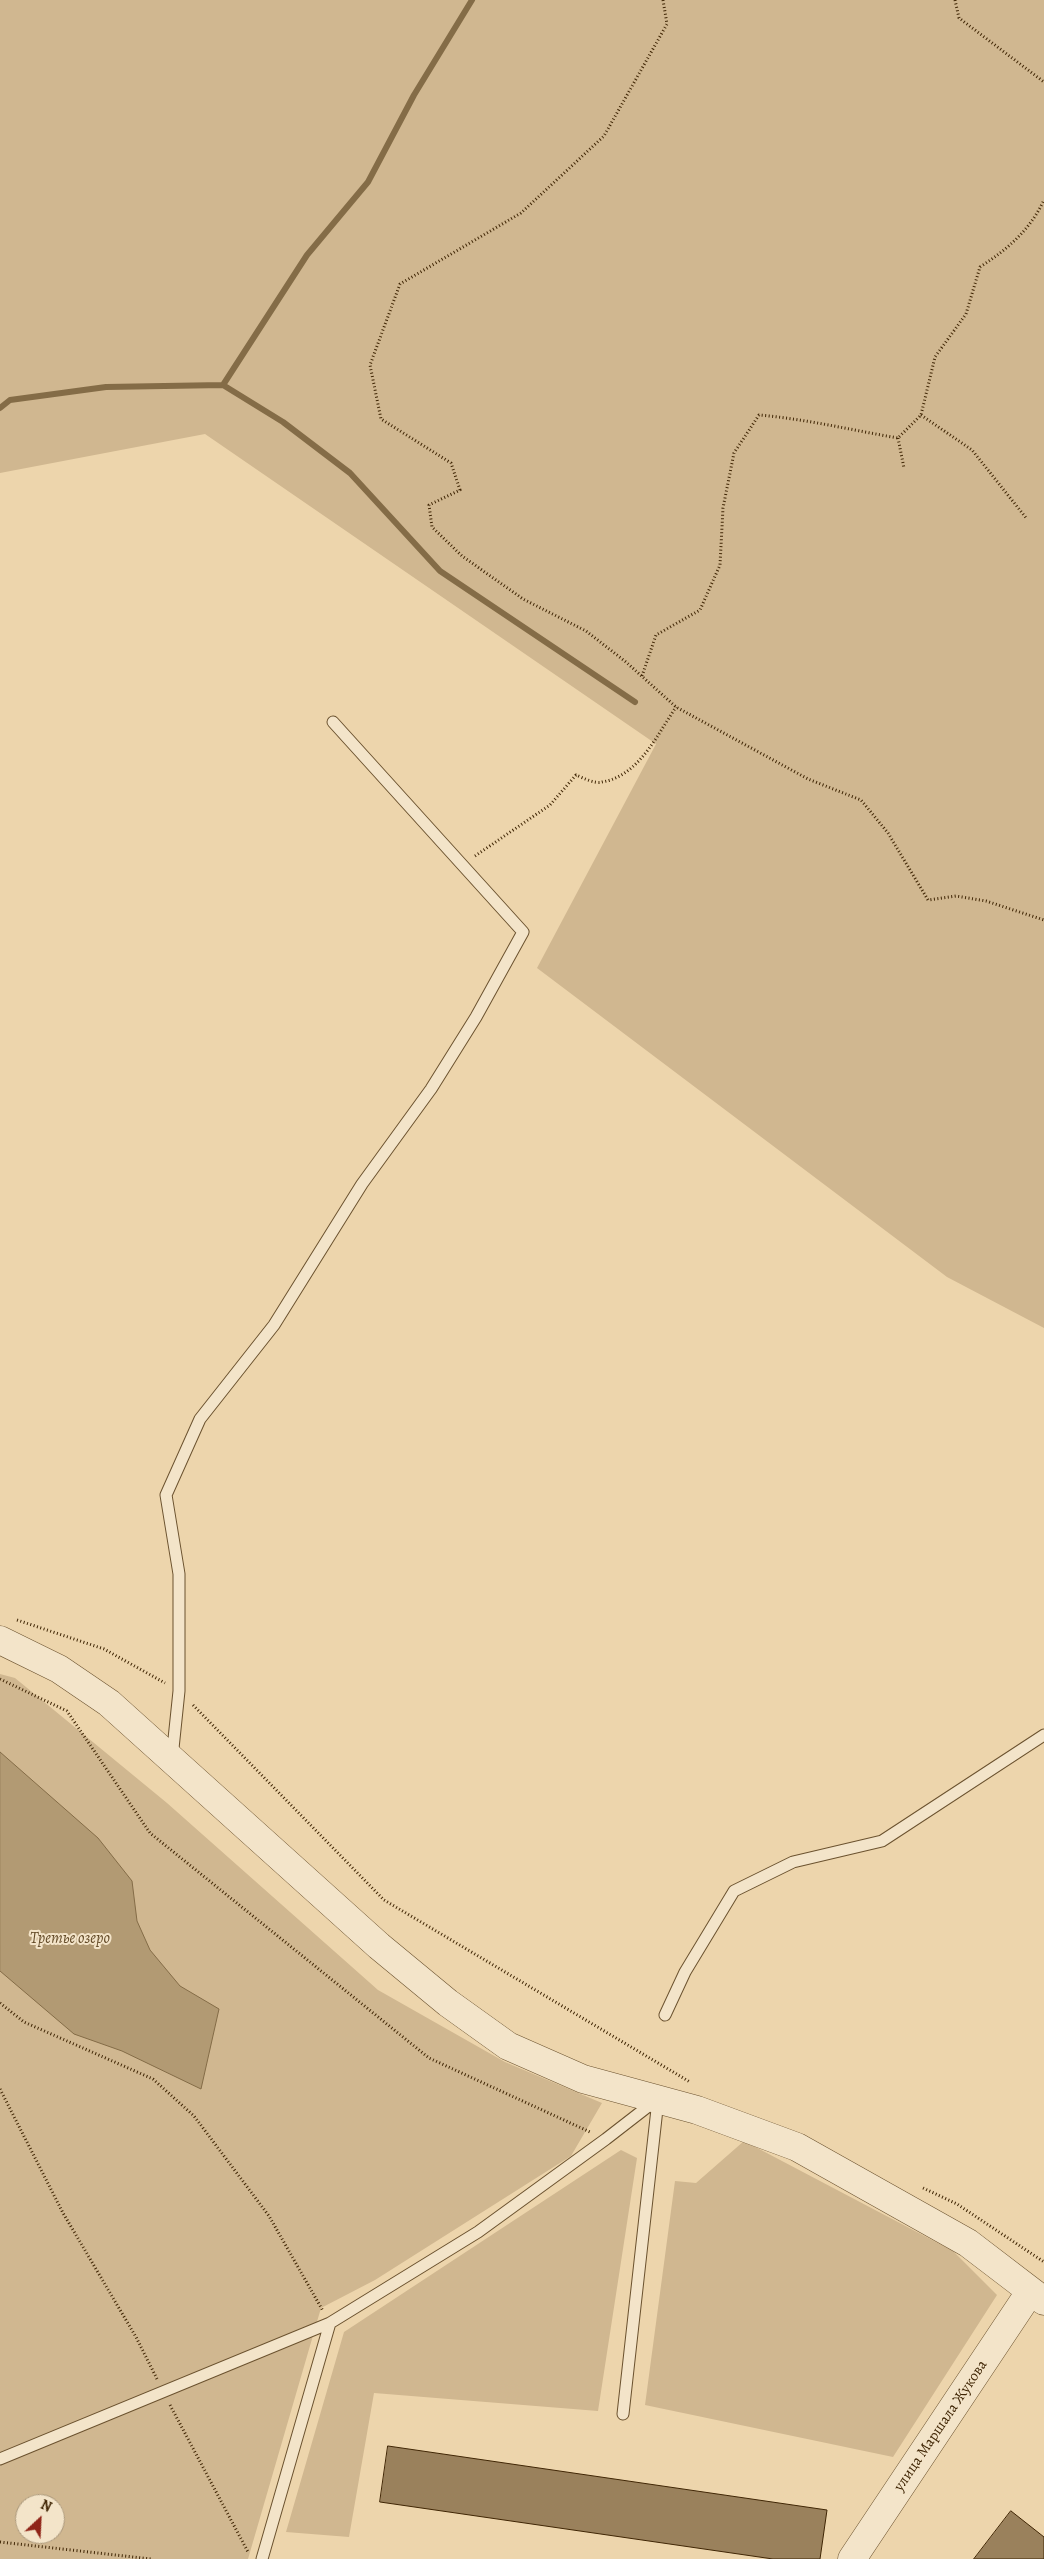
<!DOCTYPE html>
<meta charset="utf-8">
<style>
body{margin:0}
#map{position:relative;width:1044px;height:2559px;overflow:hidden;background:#edd5ac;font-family:Alegreya,serif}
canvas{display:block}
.north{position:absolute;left:15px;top:2494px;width:50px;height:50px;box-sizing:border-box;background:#f3e4c9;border:1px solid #ab987b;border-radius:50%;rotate:25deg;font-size:14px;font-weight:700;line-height:20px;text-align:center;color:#402605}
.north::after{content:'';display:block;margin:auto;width:18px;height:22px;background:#8f2418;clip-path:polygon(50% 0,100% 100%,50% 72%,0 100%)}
</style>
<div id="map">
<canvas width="1044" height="2559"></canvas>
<div class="north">N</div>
</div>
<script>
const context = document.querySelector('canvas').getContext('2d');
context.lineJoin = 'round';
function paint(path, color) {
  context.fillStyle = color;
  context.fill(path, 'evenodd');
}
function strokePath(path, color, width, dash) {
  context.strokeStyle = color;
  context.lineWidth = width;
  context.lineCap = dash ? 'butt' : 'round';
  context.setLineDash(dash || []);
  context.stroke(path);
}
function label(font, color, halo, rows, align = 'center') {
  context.font = font + ' Alegreya,serif';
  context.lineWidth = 4;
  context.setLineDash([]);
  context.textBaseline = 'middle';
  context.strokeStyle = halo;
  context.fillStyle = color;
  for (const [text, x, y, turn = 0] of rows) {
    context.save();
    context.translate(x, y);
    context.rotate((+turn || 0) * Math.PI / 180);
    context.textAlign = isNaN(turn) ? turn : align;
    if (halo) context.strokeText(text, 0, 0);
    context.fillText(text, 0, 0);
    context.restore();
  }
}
paint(new Path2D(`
 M0,0H1044V1328L947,1277L537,968L656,744L205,434L0,473Z
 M0,1674L15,1678L167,1803L378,1990L505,2062L602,2103L571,2156L375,2280L321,2308L248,2559H0ZM25,2504H55V2534H25Z
 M744,2141L953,2251L997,2295L893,2457L645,2405L675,2181L696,2183Z
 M621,2150L637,2158L598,2411L374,2393L349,2537L286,2532L344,2332Z`), '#d0b790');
const water = new Path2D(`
 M0,1752L98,1838L132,1881L137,1921L150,1950L180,1986L219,2009L201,2089L122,2051L74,2034L0,1971Z`);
paint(water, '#b29a73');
strokePath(water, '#846c47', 1);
strokePath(new Path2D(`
 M223,385L283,422L350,473L440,571L635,702
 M0,408L10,400L106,387L223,385L307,255L368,182L414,95L472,0`), '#846c47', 6);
const building = new Path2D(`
 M388,2446L827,2510L820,2559H773L380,2502Z
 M1011,2511L1044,2537V2559H974Z`);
paint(building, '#9a815c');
strokePath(building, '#402605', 1);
const service = new Path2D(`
 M172,1758L179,1691V1574L166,1495L200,1419L274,1325L362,1184L431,1089L476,1017L523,932L333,722
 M665,2015L685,1972L734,1891L793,1862L882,1841L1044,1735
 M623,2414L658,2100
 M0,2459L330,2323
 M262,2559L330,2323L478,2232L606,2139L655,2101`);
const tertiary = new Path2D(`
 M0,1640L59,1669L109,1703L379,1946L448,2003L508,2046L583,2079L697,2110L797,2147L968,2243L1044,2301
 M852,2559L1030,2292`);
strokePath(service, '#6b522f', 13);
strokePath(tertiary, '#6b522f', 29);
strokePath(new Path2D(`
 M663,0L667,24L604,136L521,213L400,284L370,365L381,419L451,463L460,490L429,505L432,527L462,556L523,599L586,631L626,662L676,707L808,779L861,800L888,833L928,900L956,896L986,901L1044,920
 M955,0L959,18L1044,82
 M921,415L972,450L1027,519
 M898,438L904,468
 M642,676L656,635L700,610L720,565L723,508L734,453L759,415C806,419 851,430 898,438L921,415L935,357L966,314L980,267C1008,249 1030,230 1044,200
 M475,856L550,805L576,775C583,778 595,784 602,782C639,776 657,735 676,707
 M17,1620L104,1649L165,1683
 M0,1679L67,1711L150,1833L429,2058L590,2132
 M193,1705L384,1900L690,2082
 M0,2003L24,2022L153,2079L194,2116L269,2216L323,2311
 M0,2089L63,2213L136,2337L157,2379
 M923,2188L957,2204L1044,2262
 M170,2405L248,2552
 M0,2542L151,2559`), '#402605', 3, [1, 2.5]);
strokePath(service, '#f3e4c9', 11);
strokePath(tertiary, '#f3e4c9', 28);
label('15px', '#402605', '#f3e4c9', [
 ["улица Маршала Жукова",941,2426,-56]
]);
label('italic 16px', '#624926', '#f3e4c9', [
 ["Третье озеро",70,1939]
]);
</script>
